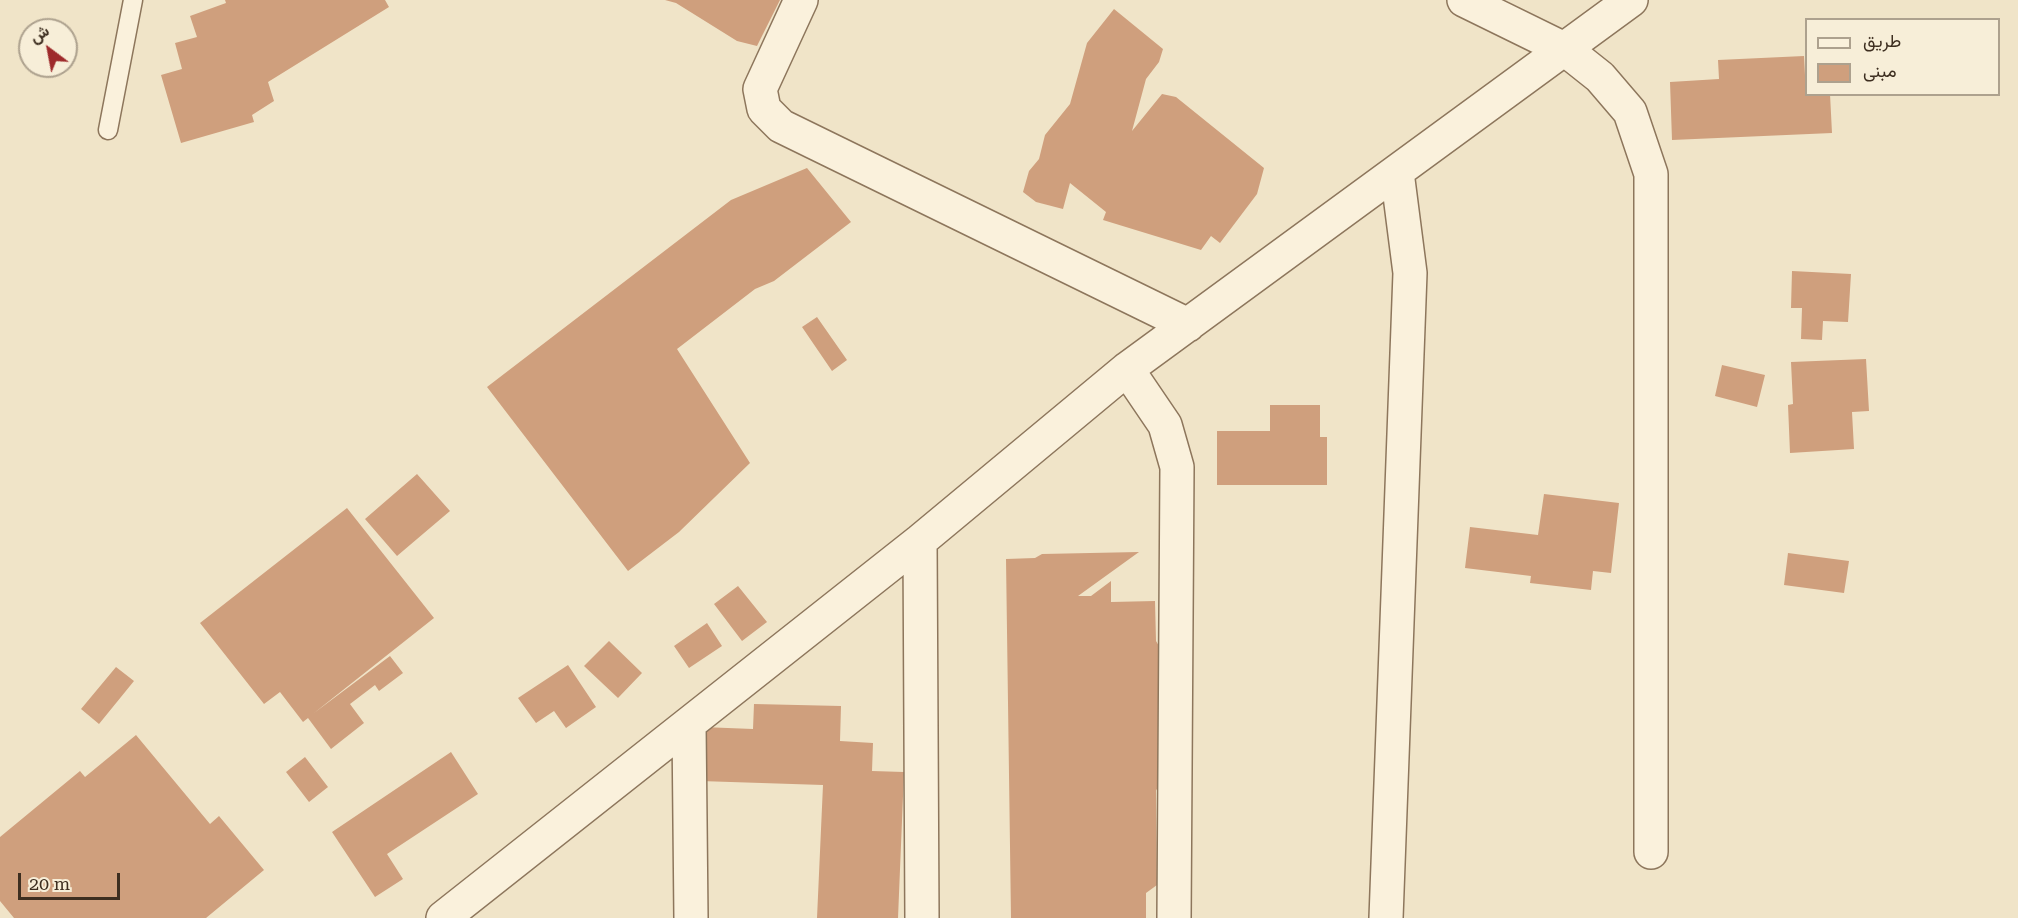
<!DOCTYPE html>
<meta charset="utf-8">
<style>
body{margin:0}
#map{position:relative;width:2018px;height:918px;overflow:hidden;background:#f0e4c8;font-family:"Roboto Serif",Vazirmatn,serif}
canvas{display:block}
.legend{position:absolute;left:1805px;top:18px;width:195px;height:78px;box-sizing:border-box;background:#f7eed8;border:2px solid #ada18e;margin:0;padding:8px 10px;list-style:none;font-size:18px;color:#3d2e20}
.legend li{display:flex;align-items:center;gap:12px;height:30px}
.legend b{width:30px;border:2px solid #ada18e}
.north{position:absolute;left:18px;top:18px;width:60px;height:60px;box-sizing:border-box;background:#f7eed8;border:2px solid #ada18e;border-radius:50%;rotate:328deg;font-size:16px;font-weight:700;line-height:24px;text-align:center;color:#3d2e20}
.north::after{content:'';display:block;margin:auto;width:21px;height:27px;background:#9e2a2b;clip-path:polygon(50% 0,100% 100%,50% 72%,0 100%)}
.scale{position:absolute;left:18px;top:873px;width:102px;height:27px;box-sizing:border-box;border:3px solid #3d2e20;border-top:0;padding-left:8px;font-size:18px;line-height:21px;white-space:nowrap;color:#3d2e20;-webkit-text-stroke:4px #f7eed8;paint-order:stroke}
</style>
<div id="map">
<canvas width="2018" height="918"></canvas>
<ul class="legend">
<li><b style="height:8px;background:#faf1dc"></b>طريق</li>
<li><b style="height:16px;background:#cf9f7d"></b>مبنى</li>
</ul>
<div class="north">ش</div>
<div class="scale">20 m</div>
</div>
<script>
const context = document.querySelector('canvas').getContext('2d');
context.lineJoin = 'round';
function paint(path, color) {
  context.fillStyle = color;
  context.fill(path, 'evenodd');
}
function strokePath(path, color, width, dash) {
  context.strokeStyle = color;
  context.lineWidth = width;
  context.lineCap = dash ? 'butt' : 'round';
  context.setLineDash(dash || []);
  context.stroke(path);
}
paint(new Path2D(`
 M225,0H385L389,7L268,82L274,101L252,115L254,122L181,143L161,75L182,69L175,43L197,37L190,16L226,3Z
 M665,0H780L757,46L737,41L676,3Z
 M1114,9L1163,49L1159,62L1146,79L1132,131L1162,94L1176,97L1264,168L1257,194L1220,243L1211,236L1201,250L1103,220L1106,212L1070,183L1063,209L1036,202L1023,192L1029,171L1039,159L1045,135L1070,104L1087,43Z
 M1804,56L1806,94H1830L1832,133L1672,140L1670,82L1719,79L1718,60Z
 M807,168L851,222L774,281L755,289L677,349L750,463L679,532L628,571L487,387L731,200Z
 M1792,271L1851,274L1848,322L1823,321L1822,340L1801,339L1802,308H1791Z
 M817,317L847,360L832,371L802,327Z
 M1866,359L1869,411L1852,412L1854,449L1790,453L1788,405L1793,404L1791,362Z
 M1722,365L1765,375L1757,407L1715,396Z
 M1270,405H1320V437H1327V485H1217V431H1270Z
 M417,474L450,511L397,556L365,519Z
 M1544,494L1619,503L1611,573L1593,571L1591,590L1530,583L1531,576L1465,568L1470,527L1538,535Z
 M347,508L434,618L314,713L390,656L403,673L379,691L375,685L350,704L364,723L331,749L308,718L303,722L280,692L264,704L200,623Z
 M1139,552L1078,596H1091L1111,581V602L1155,601L1156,641L1159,646L1162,797L1156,789L1157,885L1146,893V918H1011L1006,559L1035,558L1042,554Z
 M1788,553L1849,561L1844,593L1784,585Z
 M738,586L767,622L742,641L714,604Z
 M707,623L722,646L689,668L674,646Z
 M609,641L642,673L618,698L584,666Z
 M568,665L596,707L566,728L554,711L536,723L518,698Z
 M116,667L134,681L99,724L81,709Z
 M754,704L841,706L840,741L873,743L872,771L904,772L898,918H817L823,785L700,781L702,727L753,729Z
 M136,735L210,824L219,816L264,870L206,918H14L0,901V837L80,771L85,777Z
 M451,752L478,794L387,854L403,879L375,897L332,832Z
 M305,757L328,787L309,802L286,772Z`), '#cf9f7d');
const lane = new Path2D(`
 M108,130L133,0`);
const street = new Path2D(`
 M801,0L760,89L764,109L781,126L1188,325
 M1464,0L1566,50L1600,77L1630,112L1651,174V852
 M1127,369L1165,425L1177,467L1174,918
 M920,541L922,918
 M689,725L691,918
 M443,918L920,541L1127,369L1631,0
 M1386,918L1410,273L1397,172`);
strokePath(lane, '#8d765c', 21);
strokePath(street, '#8d765c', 36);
strokePath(lane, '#faf1dc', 18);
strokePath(street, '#faf1dc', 33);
</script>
